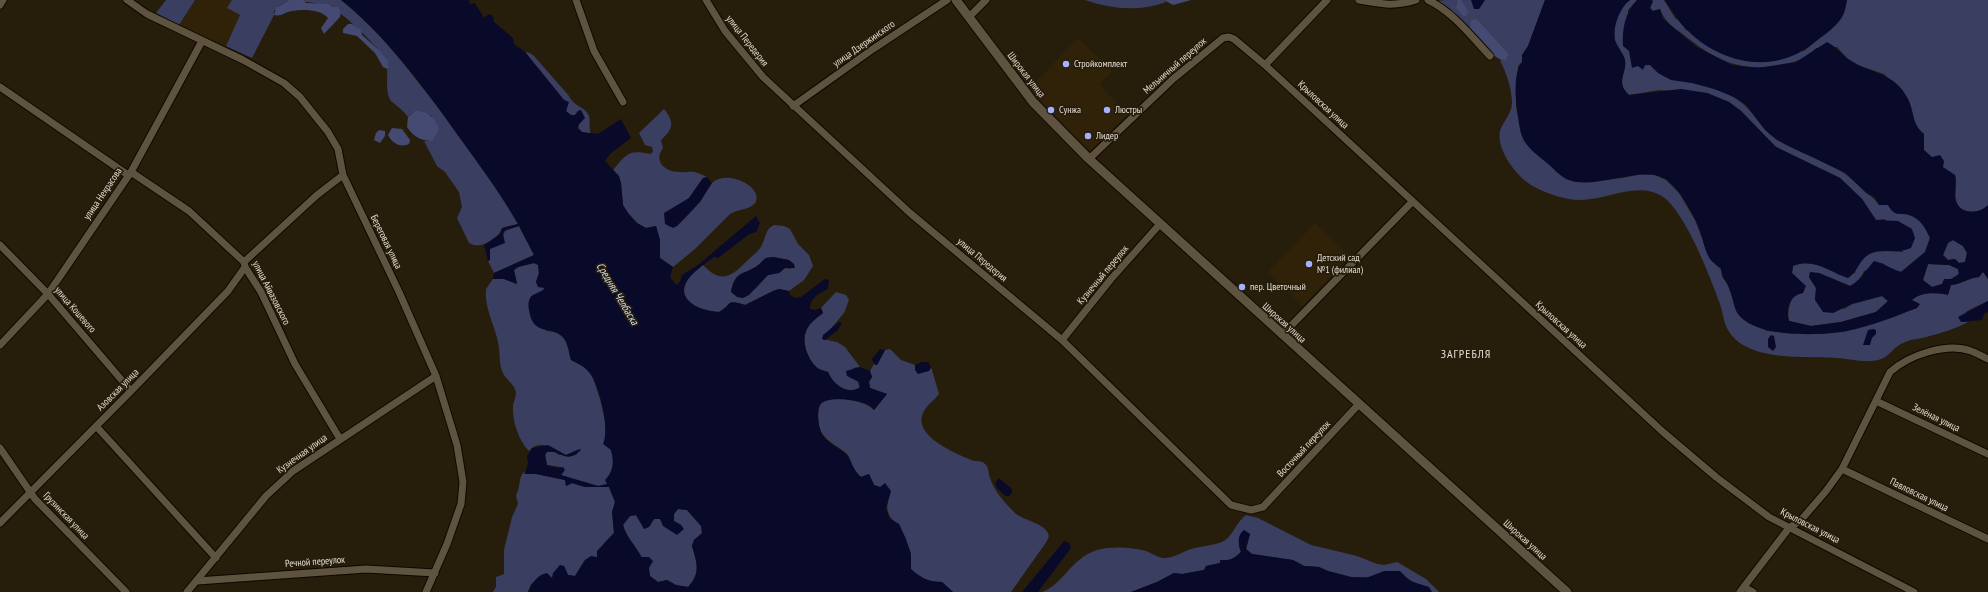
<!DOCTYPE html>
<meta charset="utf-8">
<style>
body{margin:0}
canvas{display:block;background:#261d0b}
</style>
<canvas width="1988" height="592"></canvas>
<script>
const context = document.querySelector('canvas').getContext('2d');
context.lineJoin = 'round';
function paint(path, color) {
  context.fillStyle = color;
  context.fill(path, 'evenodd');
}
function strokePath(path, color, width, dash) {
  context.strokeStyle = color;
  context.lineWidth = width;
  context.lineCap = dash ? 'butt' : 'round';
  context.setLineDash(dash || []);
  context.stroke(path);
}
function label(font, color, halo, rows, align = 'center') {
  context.font = font + ' "PT Sans Narrow",sans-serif';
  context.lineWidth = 3.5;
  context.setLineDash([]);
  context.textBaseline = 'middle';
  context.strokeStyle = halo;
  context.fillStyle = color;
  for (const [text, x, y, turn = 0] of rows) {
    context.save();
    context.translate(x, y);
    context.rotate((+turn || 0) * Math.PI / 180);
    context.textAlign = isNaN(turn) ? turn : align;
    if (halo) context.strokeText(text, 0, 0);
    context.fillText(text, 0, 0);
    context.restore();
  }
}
paint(new Path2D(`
 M195,0H232L228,8L240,15L226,46L179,25Z
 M1078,38L1112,71L1099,85L1128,114L1090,151L1029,89Z
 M1315,223L1350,256L1303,306L1268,272Z`), '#2f2209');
paint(new Path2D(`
 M166,0H195L179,25L156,13Z
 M232,0H341C379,30 407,68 437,106C465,144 494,183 518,224L505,227C497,237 482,251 469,243L457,218L462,207L459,192L445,172L437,166L424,141H432V116C422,111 416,108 408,117C403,110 397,106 391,101C385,93 388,78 387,69L389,66C388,56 351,21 341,14V12L329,4L320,5L315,3L289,0L280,5L274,11V15L252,58L226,46L240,15L227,8Z
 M1085,0H1164L1166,2C1140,12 1111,9 1085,0Z
 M1445,0H1545L1528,46L1522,55V62L1518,66L1516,107L1518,117L1566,179L1586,181L1623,178L1641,174L1655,175L1666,180L1679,193L1695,220L1710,259L1721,269L1722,277L1728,284L1738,314L1767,331L1786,333H1824L1846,331L1917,308L1911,300C1920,292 1936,292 1948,294L1951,285C1962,284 1968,278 1979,277L1983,271L1988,279V301L1967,311L1961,322H1968C1955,329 1941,333 1926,337C1919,339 1910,339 1903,343C1893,347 1889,358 1878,360C1866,363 1849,359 1837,358C1805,356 1746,362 1728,330C1723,321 1723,313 1720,304C1710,276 1688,220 1667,200C1643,178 1608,200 1580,200C1564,200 1545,193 1531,185C1516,176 1496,149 1500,131C1503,121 1512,114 1512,103C1512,88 1506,73 1500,60L1506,61L1509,54L1479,21L1470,30L1457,16L1438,1Z
 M1630,0H1637L1628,10C1629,27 1624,55 1638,66L1650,65C1667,82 1672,78 1693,83C1707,86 1721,90 1733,97C1752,107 1759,127 1776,139C1797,153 1823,159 1844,173C1852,178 1859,187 1866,193C1872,197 1875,199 1879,205H1888C1896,219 1901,211 1912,216C1922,221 1926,229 1930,238L1925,252L1901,272L1890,269L1882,263L1864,271L1858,283L1850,286L1819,273L1809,277L1816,288L1815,300L1844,309L1852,304L1882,296L1888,301L1876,312L1841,322L1811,326L1789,321C1786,305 1795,295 1800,281L1792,273L1793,266L1801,263L1813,264L1828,267L1840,275L1855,273C1862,248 1882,251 1903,252L1885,219L1876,220L1862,199L1840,178L1776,147L1741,111L1729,102L1707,93L1659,90L1629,95C1615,82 1627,74 1625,60C1623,53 1619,49 1616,43C1611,30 1619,8 1630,0Z
 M1651,0H1664L1675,18L1681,22L1686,30L1804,51L1842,17L1847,0H1988V205C1980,214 1960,215 1956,201C1954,195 1957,183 1955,175L1947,172L1924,150V134L1916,127L1908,99L1884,74L1860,66L1848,59L1837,47L1816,48C1806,59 1796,62 1781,65C1740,72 1716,61 1684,35C1673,27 1665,22 1660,9L1653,11L1650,8L1653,1Z
 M525,52L530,53L534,56L569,96C574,107 585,106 589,116C591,122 588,127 591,134L582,132L578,128L579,124L582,121L578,111L575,115H571L566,111L568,102L564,100Z
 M664,109C675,123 673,129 661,140L663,148C653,161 665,172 679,172C685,173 689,171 695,172C699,173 703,175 707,177L703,178L689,198L680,205L677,226C685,218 693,210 700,201C704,196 707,188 712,183C729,168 765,189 755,203C750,210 737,209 730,214L695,249L673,267L660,258V240L656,226L646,228L637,223L628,213L623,205L621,183L613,170C626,154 629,149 650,154L653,152L652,147L645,145L639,133Z
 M774,225L784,226L790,229L798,244L809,255L813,266L804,280L789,291L779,289L773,291L745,305C725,299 733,304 719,312C703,311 677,303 686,283C689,275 697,270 703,265C721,284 731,277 747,261C752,256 759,251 762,245C766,237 765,229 774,225ZM773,257L789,260L791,269L785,268L779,273L768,275L754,290L731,291C736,270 742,276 757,266C760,264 763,260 766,258Z
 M519,226L534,255L494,273L488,261L490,260L489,249L499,244L506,229Z
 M1953,240L1963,246L1967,253L1965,262L1959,263L1955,259L1948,260L1943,255L1948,243Z
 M534,263L538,265L539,273L536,282L545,287L543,290L546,331C566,332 567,343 571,360L583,366L592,375L600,399L605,421L607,437L614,461L607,484L598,486L560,475L563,473L561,467L547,465L545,455L547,452H555L559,455H576L579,451L577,450L566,455C554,451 541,437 529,451C518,440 512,420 513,405C514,401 516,397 516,393C515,384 506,380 503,373C499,364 500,357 499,348C497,328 484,310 486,289L493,279H504L517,284L514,270L518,267Z
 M1928,264L1949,265L1958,269L1959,274L1942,284L1932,287L1923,280Z
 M836,292L846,295L849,300L844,313L822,339L837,342L845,347L860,367L853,368L860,388C846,395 833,384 828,372C825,371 821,370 819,369C809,363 801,343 806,332C809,323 816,318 823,313L821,308Z
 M890,349L901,360L915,365V370L929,371L931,367L939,394C934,401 926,405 923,413C913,436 955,453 971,460C976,462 982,460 985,464C989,467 988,473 990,478C994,491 1005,503 1015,513C1024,521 1046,523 1049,536L1047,541L1011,592H953L942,582C928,582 921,578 911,569V554L899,524C888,518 886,511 888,499L880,487L874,485L869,474L861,477C851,469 852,459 847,454C839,446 824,441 820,429C818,423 817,410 820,405C828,392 866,401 874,410L887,394L870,388L869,382L872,377L870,371L874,364L877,365L885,350Z
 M524,472L525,474H536L565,480L566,486L572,483L585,487H609L615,502L612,512L614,533L605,542L597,557L585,560L575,576L568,575L564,566L553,578L549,577L531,584L528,592H493L496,587V577L504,574V550L512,517L518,504L516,495C521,486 518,478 524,472Z
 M678,509L687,510L701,526L702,533L694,540L692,546C697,563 701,573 688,587L676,585L667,580L658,582L650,576C647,556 628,544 623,525L630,516L636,515L640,522L649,527L654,519H660L681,525L674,521V514Z
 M1246,515L1258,518L1311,545L1357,556L1377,564L1384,565L1397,562L1426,579L1439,592C1437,592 1434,592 1432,592C1428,590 1409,580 1406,577H1351L1328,571L1319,567L1304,566L1293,560L1252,554L1246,549L1250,534L1244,530L1239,546L1241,552C1234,558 1230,561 1221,560L1220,563L1206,566L1204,570L1182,574L1174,573L1157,582L1131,592H1042C1063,585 1070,559 1097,550C1112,546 1131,547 1146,551C1151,553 1157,557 1163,558C1173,559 1185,550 1195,548C1203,546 1214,545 1222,542C1233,537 1236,522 1246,515Z`), '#3a3f61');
paint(new Path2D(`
 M289,0H303L306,3L329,4L333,7H338L341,12L340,17L324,34L321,28L328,18C321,9 302,9 292,11C285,12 281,17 274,15L276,8Z
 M1164,0H1191L1173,5Z
 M1458,0H1461L1468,11L1466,16H1463L1456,8Z
 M1474,19L1479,21L1509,54L1506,61C1492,59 1480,40 1470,30L1471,21Z
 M348,24H352L361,30L362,35L380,51L388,61L389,67L387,69L383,67L375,53L357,36L343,33V29Z
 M415,111C427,110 436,118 439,129L432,141C421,141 413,136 407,127L408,117Z
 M392,128L402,129L410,140L409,144C400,148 392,143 388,135Z
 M379,130L385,131V136L380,143L374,140L376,133Z`), '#444a71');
paint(new Path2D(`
 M341,0H469L470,4L475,3L484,18L489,14L493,16L494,22L513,38L514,44L525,52L564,100L569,102L566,111L571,115H575L578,111L581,110L585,118L579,124L578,128L582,132L598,134L621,119L631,138L610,154L605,161L619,176L621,183L623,205L628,213L637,223L646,228L656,226L660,240V258L673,267L670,277L676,285L680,282L682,275L698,265L756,216L760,223L756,232L748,235L718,258L714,257C701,267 671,285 690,302C698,309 708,311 719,312C734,304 724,299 745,305L773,291L779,289L789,291L790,295L795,298L801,297L825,279L829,280L828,289C819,294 810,297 810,309L815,310L821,308L823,313C817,318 809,323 806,331C801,342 809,363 819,369C821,370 825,371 828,372C833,384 847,396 860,387L859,382L847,376L846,371L860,367L870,371L872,377L869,382L870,388L887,394L874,410C872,408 870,405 867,404C858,400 826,395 820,405C817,410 818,423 820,429C823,441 838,447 846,454C851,459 852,469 861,477L869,474L874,485L880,487L885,483L891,491L886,509L890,519L899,524L906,539L911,554V569C921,578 928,582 942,582L953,592H528C532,583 537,575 547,573L552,578L553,573L560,565L564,566L568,575L575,576L585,560L591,556L597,557V551L614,533L612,512L615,502L609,487H585L572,483L566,486L565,480L536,474H525L528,463L527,456L532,448L548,445L566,455L580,449L581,450C579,451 578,453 576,454C565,462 557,449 547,452L545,455L547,465L558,468L563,467L565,470L561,475L598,486L607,484L605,480C614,471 614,462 611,450L603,444C610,430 600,388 591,375C586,367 579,364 571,360C569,353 568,342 563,337C551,325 533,337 529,310C528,306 528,302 530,298C533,293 541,293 545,288L538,287L536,282L539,273L538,265L534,263L518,267L514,270L517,284L504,279H493L494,273L534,255L519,226L504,231L503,234L505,243L490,249V260L488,261L484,245L499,235L502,228L518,224C503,197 485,173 467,148C430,96 392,41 341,0ZM678,509L687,510L701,526L702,533L694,540L692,546C697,563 701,573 688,587L676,585L667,580L658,582L650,576L649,568L653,561L649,557H641C636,545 627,539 623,525L630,516L636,515L644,529L649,527L654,519H660L663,526L677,535L684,529L681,525L674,521V514Z
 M1471,0H1485L1479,9H1474Z
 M1545,0H1630C1619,8 1611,30 1616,43C1619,49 1623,53 1625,60C1627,74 1615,82 1629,95L1681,89L1707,93L1729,102L1741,111L1776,147L1840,178L1862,199L1876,220L1898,221L1912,229L1915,238L1911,248C1898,254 1881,248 1871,253C1858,260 1859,271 1848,278C1829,272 1814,257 1793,266L1792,273L1806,286L1803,293C1789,296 1786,308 1789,321L1811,326L1841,322L1876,312L1888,301L1882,296L1852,304L1833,313L1823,312L1815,300L1816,288L1809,277L1810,272L1819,273L1850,286C1860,281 1866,270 1874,261C1884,263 1891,269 1901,272L1925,252L1930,238C1926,229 1922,221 1912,216C1901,211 1896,219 1888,205H1879L1874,197L1867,193L1845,173L1777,140L1765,130L1746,105L1734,97L1714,89L1692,83L1671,80L1658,73L1650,65H1645L1643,70L1638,66L1632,68L1629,51L1623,46C1622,28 1625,13 1637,0H1651L1653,1L1650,8L1653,11L1660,9L1663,19L1697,47L1732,65L1758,68L1796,62L1827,42C1837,47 1840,53 1848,59C1869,74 1894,71 1908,99C1915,113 1911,123 1924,134V150L1932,157L1940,155L1944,161L1943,167L1955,175C1957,183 1954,195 1956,201C1960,215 1980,214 1988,205V279L1983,272L1979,277C1968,278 1962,284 1951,285L1948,295C1937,292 1920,292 1912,300L1920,304L1917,308C1894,317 1871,326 1847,331C1821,336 1755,338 1738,314C1734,309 1733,298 1730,291C1728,283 1722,278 1721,269C1718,266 1713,263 1710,259C1704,250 1703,238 1699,228C1692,212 1681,191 1667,180C1644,163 1593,192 1566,179C1559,175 1553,168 1547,163C1521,142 1521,141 1517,108C1515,96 1514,71 1522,62V55L1528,46ZM1953,240L1963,246L1967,253L1965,262L1959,263L1955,259L1948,260L1943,255L1948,243ZM1928,264L1949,265L1958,269L1959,274L1952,279H1944L1942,284L1932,287L1923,280Z
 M1664,0H1847C1846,5 1845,13 1842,17C1836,27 1824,35 1815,42C1776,75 1723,65 1688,31C1678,22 1673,11 1664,0Z
 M707,177L712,183L700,202L677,226L673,228L665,224L664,213L689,198L703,178Z
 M773,257L789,260L794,264L795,268H785L779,273L768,275L749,295L743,298L737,297L731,292C736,270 742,276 757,266C760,264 763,260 766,258Z
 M1988,301V312L1984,314L1982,320L1961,322L1958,317Z
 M839,322L842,323L838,330L825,340L822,339L823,335Z
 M1873,329L1876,330V334L1872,338L1870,345H1863L1868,330Z
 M1771,335L1774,336L1776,347L1773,351L1768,347V339Z
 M880,349L885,350L877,365L874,364L872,359Z
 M922,362H928L931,367L929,371L918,374L915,370V365Z
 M999,478L1012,489V493L1009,496H1005L997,488L995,483Z
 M1244,530L1250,534L1246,549L1252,554L1293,560L1304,566L1319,567L1328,571L1351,577L1366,578L1384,571H1400L1410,581L1429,587L1432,592H1131L1157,582L1174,573L1182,574L1204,570L1206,566L1220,563V560C1230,561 1234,559 1241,552C1238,544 1237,535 1244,530Z
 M1064,541L1069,543L1071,548L1038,592H1022Z`), '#09092a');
const minor = new Path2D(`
 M127,0L147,14L243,60L284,83L300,97L328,132L338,149L343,175L399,292L436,376L457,445L463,482L461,504L447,544L426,592
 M576,0L594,51L623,102
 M706,0L725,31L763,77L910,213L1062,340L1231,505L1251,510L1263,507L1359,404
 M1359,0C1381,4 1394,7 1416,0
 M1428,0C1453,12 1471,36 1490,56
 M0,5L3,0
 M969,17L986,0
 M1265,65L1327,0
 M0,87L128,175
 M793,106L873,49L947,0
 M1089,159L1173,79L1223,38L1229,37L1234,39L1265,65L1663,432L1716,477L1769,517L1914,592
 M131,172L189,211L244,262L245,267L261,292L295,364L340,439
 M0,245L48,294L131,391
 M244,262L317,195L343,175
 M1282,335L1412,202
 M1062,340L1111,279L1160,224
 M0,345L48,294L131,172L202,41
 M1876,401L1988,454
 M96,426L216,558
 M0,448L35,499L126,592
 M1842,469L1988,539
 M0,523L131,391L228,291L245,267
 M197,581L366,569L435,573
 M1744,587L1753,592
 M187,592L266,496L293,471L436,376
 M1740,592L1789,528L1801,520L1826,491L1842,469L1890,372C1909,355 1947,342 1971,351C1977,353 1983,357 1988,359`);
const tertiary = new Path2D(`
 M956,0L1033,102L1089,159L1567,592`);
strokePath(minor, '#0f0700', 9);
strokePath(tertiary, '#0f0700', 11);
strokePath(minor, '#5d533f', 7);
strokePath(tertiary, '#5d533f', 9);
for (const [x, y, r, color] of [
 [1066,64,4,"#a6b1fc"],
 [1051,110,4,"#a6b1fc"],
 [1107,110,4,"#a6b1fc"],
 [1088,136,4,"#a6b1fc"],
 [1309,264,4,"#a6b1fc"],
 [1242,287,4,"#a6b1fc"]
]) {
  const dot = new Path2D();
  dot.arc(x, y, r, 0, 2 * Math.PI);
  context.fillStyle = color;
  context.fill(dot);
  strokePath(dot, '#261d0b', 1.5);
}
label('10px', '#e2dcd1', '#261d0b', [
 ["улица Передерия",747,41,52],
 ["улица Дзержинского",864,44,-35],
 ["Мельничный переулок",1175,66,-41],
 ["Широкая улица",1026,75,52],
 ["Крыловская улица",1323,105,43],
 ["улица Некрасова",103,194,-56],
 ["Береговая улица",386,242,64],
 ["улица Передерия",982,260,40],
 ["Кузнечный переулок",1103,275,-50],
 ["улица Айвазовского",271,293,63],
 ["улица Кошевого",75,310,49],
 ["Широкая улица",1284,323,42],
 ["Крыловская улица",1561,325,42],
 ["Азовская улица",118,390,-45],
 ["Зелёная улица",1936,418,26],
 ["Восточный переулок",1304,449,-47],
 ["Кузнечная улица",302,454,-36],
 ["Павловская улица",1919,495,26],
 ["Грузинская улица",66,516,46],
 ["Крыловская улица",1810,526,27],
 ["Широкая улица",1525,540,42],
 ["Речной переулок",315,562,-4]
]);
label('10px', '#e2dcd1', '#261d0b', [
 ["Стройкомплект",1074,64],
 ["Сунжа",1059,110],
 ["Люстры",1115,110],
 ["Лидер",1096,136],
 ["Детский сад",1317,258],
 ["№1 (филиал)",1317,270],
 ["пер. Цветочный",1250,287]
], 'left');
label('italic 11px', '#d2d8f3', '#261d0b', [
 ["Средняя Челбаска",617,294,59]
]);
context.letterSpacing = '1px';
label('12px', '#e2dcd1', '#261d0b', [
 ["ЗАГРЕБЛЯ",1466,355]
]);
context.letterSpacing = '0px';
</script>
